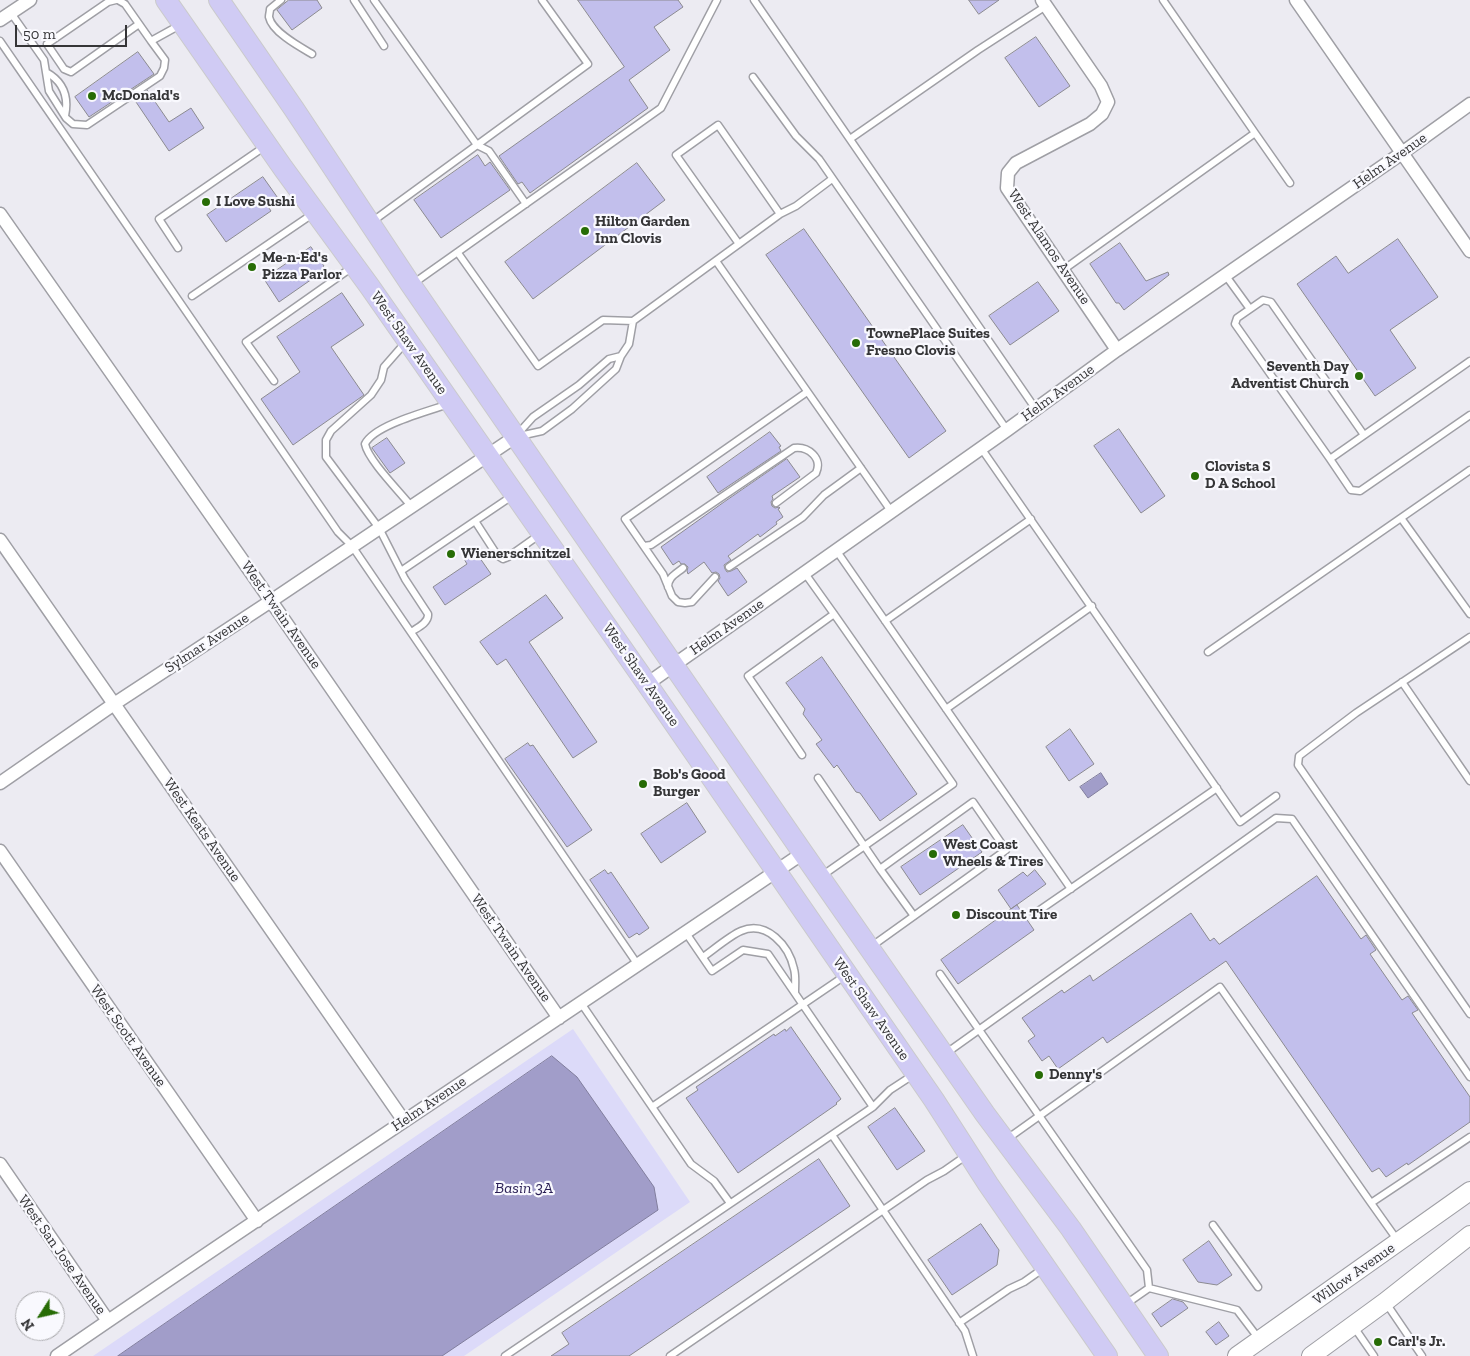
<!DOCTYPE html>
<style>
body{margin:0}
#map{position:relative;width:1470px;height:1356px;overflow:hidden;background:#ecebf2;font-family:"Zilla Slab",serif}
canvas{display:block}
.north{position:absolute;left:15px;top:1291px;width:50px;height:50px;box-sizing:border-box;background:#f9f9fe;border:1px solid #ababae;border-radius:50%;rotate:235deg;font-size:14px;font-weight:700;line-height:20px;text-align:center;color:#353537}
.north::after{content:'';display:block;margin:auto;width:18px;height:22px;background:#276c06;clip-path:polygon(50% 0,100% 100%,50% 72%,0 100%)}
.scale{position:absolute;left:15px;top:25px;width:112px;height:22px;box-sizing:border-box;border:2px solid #353537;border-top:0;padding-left:6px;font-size:15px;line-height:18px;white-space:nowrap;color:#353537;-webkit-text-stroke:4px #f9f9fe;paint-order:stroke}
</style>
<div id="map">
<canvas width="1470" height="1356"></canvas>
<div class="north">N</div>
<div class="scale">50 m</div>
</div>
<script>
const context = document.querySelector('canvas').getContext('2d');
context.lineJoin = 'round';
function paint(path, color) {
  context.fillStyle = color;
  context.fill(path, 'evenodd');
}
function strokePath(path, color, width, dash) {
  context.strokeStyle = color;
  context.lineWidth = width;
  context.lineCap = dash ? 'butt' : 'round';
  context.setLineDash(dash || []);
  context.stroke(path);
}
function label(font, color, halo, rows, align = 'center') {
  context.font = font + ' "Zilla Slab",serif';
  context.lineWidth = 4.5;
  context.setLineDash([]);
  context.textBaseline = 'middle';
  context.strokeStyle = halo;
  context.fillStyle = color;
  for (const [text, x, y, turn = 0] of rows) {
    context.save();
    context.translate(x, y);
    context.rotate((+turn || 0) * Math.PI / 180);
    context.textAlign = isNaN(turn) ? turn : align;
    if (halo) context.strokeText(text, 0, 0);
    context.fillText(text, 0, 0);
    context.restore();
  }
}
paint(new Path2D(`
 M573,1029L690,1202L464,1356H93Z`), '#dcdaf9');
const water = new Path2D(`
 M1101,773L1108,784L1088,798L1080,787Z
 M552,1056L577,1077L654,1187L658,1210L442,1356H118Z`);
paint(water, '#a19dc9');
strokePath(water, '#817e9d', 1);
const building = new Path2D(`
 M289,0H317L322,8L292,30L277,10Z
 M578,0H678L683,7L654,27L670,50L629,80L648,108L530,193L522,182L518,184L499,156L624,67Z
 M969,0H999L979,14Z
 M1036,37L1070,86L1039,107L1005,58Z
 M138,52L154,74L89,117L75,97Z
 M147,90L169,122L191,108L204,128L169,151L134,99Z
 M478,155L485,166L490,162L510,190L441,238L414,200Z
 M637,163L665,200L533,299L505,262Z
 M263,177L280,201L269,208L271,211L226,242L207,215Z
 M804,229L946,431L909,458L766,255Z
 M1398,239L1438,297L1390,330L1416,368L1375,396L1297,284L1336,256L1348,273Z
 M1120,243L1146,281L1168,272L1169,275L1124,310L1119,303H1116L1090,264Z
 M311,247L324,266L323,267L325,270L279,302L264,279Z
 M1038,282L1059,311L1010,345L989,316Z
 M342,293L364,325L331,347L364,395L293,445L261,399L300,372L277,337Z
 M1119,429L1165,496L1141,513L1094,446Z
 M770,432L781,446L779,447L781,451L718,493L707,477Z
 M387,438L405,463L390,473L372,448Z
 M787,459L800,477L772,496L773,499L771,502L772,506L775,508L779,507L780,508L778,509L783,517L776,522L777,524L760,537L758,534L728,556L731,560L724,565L725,569L727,572L731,571L737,568L747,582L728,596L718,581L720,578L719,574L716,572L712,573L704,562L688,574L687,571L688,567L685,564H681L679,561L673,565L661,547L724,502Z
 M475,551L491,574L445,605L433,587L467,564L464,559Z
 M546,595L563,618L529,642L597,742L573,758L506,659L497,665L480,642Z
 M822,657L917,794L880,821L860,793L856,792L837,765L834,768L816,744L822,740L803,714L805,709L786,683Z
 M1070,729L1094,764L1069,781L1046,747Z
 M528,743L530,746L533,745L592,830L567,847L505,759Z
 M687,803L706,832L661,863L641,834Z
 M963,825L982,852L920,895L901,867Z
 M605,870L608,874L611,872L649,928L639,935L637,933L629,938L590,880Z
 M1035,870L1046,884L1011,909L998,890L1023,872L1027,876Z
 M1317,876L1361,939L1366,935L1376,950L1370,954L1402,1000L1408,996L1418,1010L1412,1013L1470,1097V1122L1408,1165L1407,1163L1386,1177L1379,1168L1372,1172L1226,961L1107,1043L1103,1037L1058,1069L1049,1056L1042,1061L1028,1041L1035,1036L1022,1018L1062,990L1064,993L1090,975L1093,981L1191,913L1210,941L1214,938L1219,944Z
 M1017,905L1034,930L958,984L941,960Z
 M791,1027L841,1099L836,1103L837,1104L738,1173L686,1098L698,1090L696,1087L774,1034L775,1036L785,1029L786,1031Z
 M895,1108L925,1151L897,1170L868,1127Z
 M819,1159L850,1206L629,1356H551L569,1344L562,1333Z
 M981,1224L999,1250L997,1265L952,1295L928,1260Z
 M1209,1241L1232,1275L1217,1285L1198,1282L1183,1260Z
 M1173,1299L1183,1302L1188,1308L1161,1327L1152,1314Z
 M1219,1322L1229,1336L1216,1345L1206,1332Z`);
paint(building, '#c2bfec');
strokePath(building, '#8b8a90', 1);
const service = new Path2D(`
 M116,0L108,2L47,44L64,69L71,72L139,24
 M118,0L125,4L151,41L180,25
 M281,0L270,9C270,12 269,14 269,17C272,32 300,47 312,54
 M354,0L384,46
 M374,0L477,145L489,151L526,204
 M754,0L1035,408
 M11,13L44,60L49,91L66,118L73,124L87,125L160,76L164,68L165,60L151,41
 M0,41L338,532L352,546L638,965
 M46,72C64,82 69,97 65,116
 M753,77L796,136L819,159L1007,430
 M1255,133L1290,183
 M850,139L978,50L1046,6
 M780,214L796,206L832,179
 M373,221L588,64L542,0
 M178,248L159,219L264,147
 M458,253L538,366L603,320L633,321
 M716,261L891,511
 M1063,270L1255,133L1163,0
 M1226,276L1250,309
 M414,283L661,108L717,0
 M192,296L314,213
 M405,343L384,367L381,380L371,395L331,431L326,440V457L379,528L405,579L428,614C429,623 417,628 411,632
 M621,356L629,344L633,321L780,214L718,125L676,155L739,244
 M621,356L616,369L572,409L542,431L515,437L533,417L579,385L609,359Z
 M1470,361L1330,459L1351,490L1360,491L1470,415
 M274,381L246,342L351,268
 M981,448L1240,822L1276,796
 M1330,459L1235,324L1237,318L1263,300L1271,302L1364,435
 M411,506C400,492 368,460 365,444C374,425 429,411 449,404
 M1401,518L1470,614
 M475,521L497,555L503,559L508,557L539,535
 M644,546L651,545L794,448C808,446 823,458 816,473L776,503
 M836,550L1071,889
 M729,567L803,517L824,495L861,468
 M401,571L512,496
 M804,572L834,614
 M715,577L692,602L685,603L678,602L672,596L663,574L625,519L807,392
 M668,587C668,577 676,574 683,568
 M885,621L1031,519
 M1470,637L1356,713L1299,756L1298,765L1470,1014
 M1208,652L1470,470
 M1402,682L1470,781
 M946,709L1092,606
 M802,755L748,676L834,614L953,784L823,875
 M818,778L880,869
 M1034,914L1217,788
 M686,933L712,971L743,950L768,954L873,1107
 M872,946L1006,850L973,802L880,869L914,916
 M703,957C713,950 731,935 741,931C767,920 789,946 794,969C796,976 795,984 795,992
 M940,974L1147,1270L1149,1288L1126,1304
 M581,1003L691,1164L714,1181L730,1203
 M945,1054L1276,818L1292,819L1470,1077
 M652,1107L846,975
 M832,1135L965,1331L973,1356
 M1007,1139L1220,987L1371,1203
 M1213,1225L1258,1287
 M1398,1241L1371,1203L1470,1137
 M1149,1288L1237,1310L1259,1339
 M1386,1303L1422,1356
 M959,1323L1009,1289L1024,1282L1044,1268
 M1354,1327L1374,1356
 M505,1356L873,1107L890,1090L913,1075
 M670,1356L927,1180L944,1171L967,1155`);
const minor = new Path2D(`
 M1042,0L1101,86L1108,102L1102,114L1090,124L1016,163L1008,173L1007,188L1117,350
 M1296,0L1470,251
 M0,20L30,0
 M0,214L271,601L559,1018
 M0,540L404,1121
 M647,684L1007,430L1117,350L1402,153L1470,104
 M0,783L114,704L271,601L515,437
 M0,851L257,1221
 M0,1164L108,1321
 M57,1356C304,1186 555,1022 803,853`);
const secondary = new Path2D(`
 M1237,1356L1470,1191
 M1311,1356L1385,1302L1470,1235`);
const primary = new Path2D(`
 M166,0L283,168L370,287L647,684L934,1100L988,1184L1107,1356
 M219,0L294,109L411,285L803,853L985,1114L1071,1229L1158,1356`);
strokePath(service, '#9f9fa5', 9);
strokePath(minor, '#9f9fa5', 15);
strokePath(secondary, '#9f9fa5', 20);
strokePath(primary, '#cacacb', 22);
strokePath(service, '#fff', 6);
strokePath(minor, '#fff', 12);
strokePath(secondary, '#fff', 18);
strokePath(primary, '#d0cbf4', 20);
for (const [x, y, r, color] of [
 [92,96,5,"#276c06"],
 [206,202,5,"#276c06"],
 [585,231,5,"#276c06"],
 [252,267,5,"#276c06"],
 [856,343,5,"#276c06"],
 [1359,376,5,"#276c06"],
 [1195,476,5,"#276c06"],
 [451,554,5,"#276c06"],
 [643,784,5,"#276c06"],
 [933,854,5,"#276c06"],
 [956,915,5,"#276c06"],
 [1039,1075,5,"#276c06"],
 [1378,1342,5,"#276c06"]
]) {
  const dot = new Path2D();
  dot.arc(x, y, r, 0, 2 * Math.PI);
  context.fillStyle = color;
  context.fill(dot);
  strokePath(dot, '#f9f9fe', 2);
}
label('bold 15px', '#353537', '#f9f9fe', [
 ["McDonald's",102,96],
 ["I Love Sushi",216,202],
 ["Hilton Garden",595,222],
 ["Inn Clovis",595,239],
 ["Me-n-Ed's",262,258],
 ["Pizza Parlor",262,275],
 ["TownePlace Suites",866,334],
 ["Fresno Clovis",866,351],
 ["Seventh Day",1349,367,"right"],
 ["Adventist Church",1349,384,"right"],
 ["Clovista S",1205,467],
 ["D A School",1205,484],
 ["Wienerschnitzel",461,554],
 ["Bob's Good",653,775],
 ["Burger",653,792],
 ["West Coast",943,845],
 ["Wheels & Tires",943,862],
 ["Discount Tire",966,915],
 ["Denny's",1049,1075],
 ["Carl's Jr.",1388,1342]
], 'left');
label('15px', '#353537', '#f9f9fe', [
 ["Helm Avenue",1390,161,-35],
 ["West Alamos Avenue",1049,247,56],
 ["West Shaw Avenue",409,343,55],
 ["Helm Avenue",1058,393,-36],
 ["West Twain Avenue",281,615,55],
 ["Helm Avenue",727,627,-35],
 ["Sylmar Avenue",207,643,-33],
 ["West Shaw Avenue",641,675,55],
 ["West Keats Avenue",202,830,55],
 ["West Twain Avenue",511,948,55],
 ["West Shaw Avenue",871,1009,55],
 ["West Scott Avenue",128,1036,55],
 ["Helm Avenue",429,1104,-34],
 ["West San Jose Avenue",62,1255,55],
 ["Willow Avenue",1354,1274,-35]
]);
label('italic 16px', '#291e54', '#f9f9fe', [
 ["Basin 3A",524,1188]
]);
</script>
